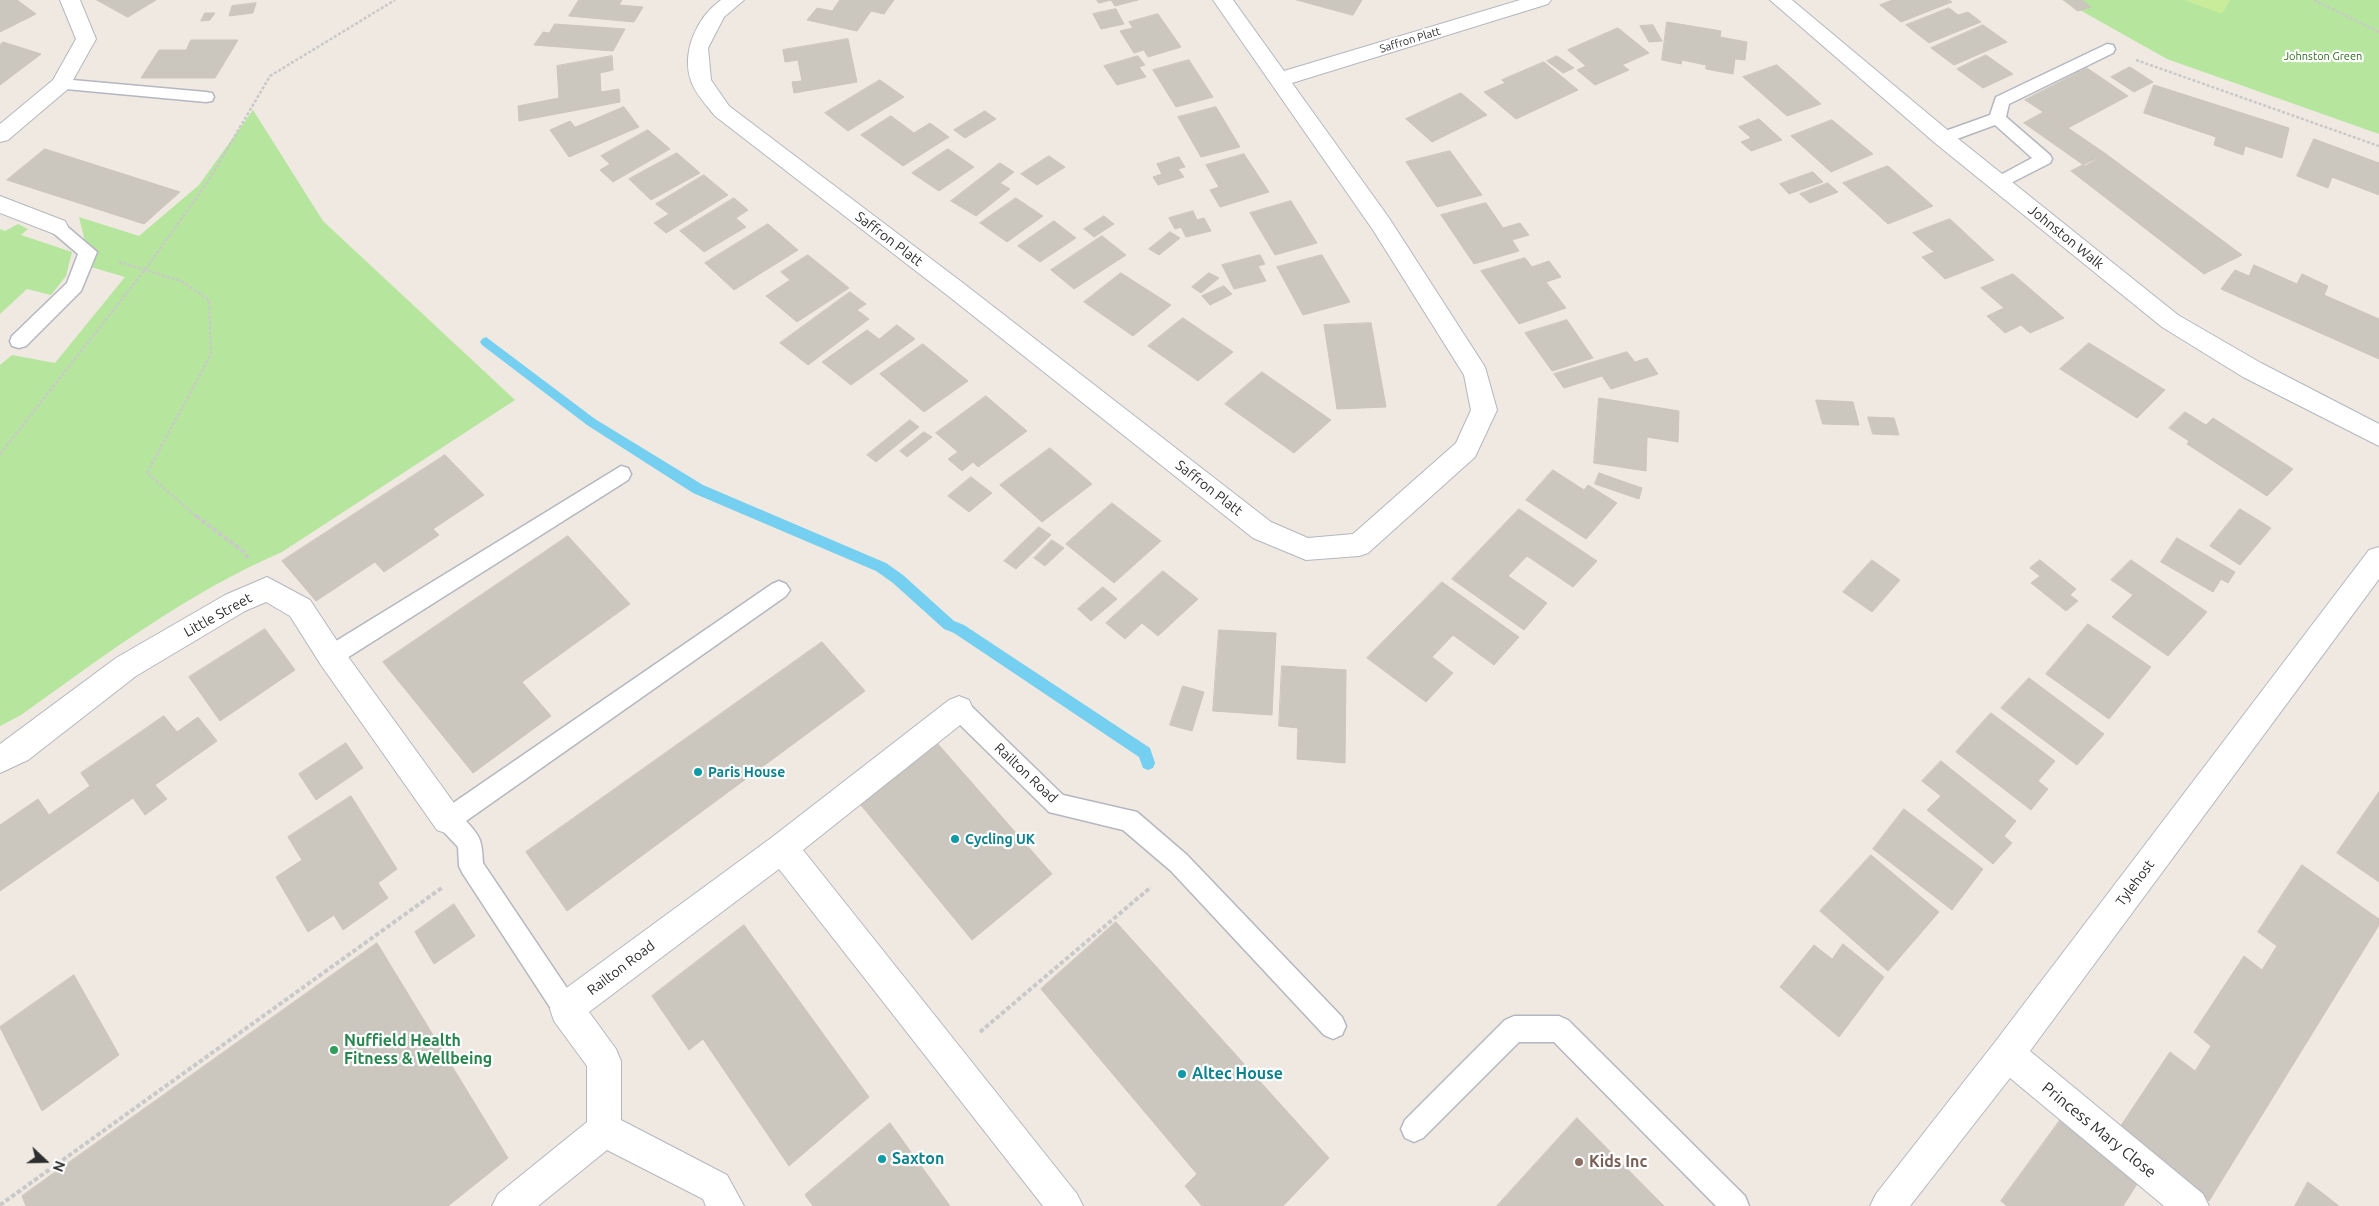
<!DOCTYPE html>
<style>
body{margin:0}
#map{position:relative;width:2379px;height:1206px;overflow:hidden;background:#efe9e1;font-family:Ubuntu,sans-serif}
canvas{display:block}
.north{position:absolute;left:20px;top:1136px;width:50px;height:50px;-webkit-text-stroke:4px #fff;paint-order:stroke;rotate:111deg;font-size:14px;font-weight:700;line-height:20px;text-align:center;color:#2e2e2e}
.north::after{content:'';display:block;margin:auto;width:18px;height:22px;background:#2e2e2e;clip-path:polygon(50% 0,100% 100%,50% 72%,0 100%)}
</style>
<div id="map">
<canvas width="2379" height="1206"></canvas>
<div class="north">N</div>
</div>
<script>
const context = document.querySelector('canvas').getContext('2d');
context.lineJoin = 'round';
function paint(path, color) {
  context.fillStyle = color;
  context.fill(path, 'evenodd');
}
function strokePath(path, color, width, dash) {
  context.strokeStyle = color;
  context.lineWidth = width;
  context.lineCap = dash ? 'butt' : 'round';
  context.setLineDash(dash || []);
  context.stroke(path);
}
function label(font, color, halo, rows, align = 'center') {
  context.font = font + ' Ubuntu,sans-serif';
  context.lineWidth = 4.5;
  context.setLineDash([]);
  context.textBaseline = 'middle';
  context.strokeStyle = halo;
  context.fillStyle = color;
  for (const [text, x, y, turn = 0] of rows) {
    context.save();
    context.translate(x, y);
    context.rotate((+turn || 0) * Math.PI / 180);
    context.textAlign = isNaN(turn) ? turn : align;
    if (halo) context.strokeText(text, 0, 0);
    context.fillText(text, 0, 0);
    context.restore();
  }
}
paint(new Path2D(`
 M2062,0H2379V134L2167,59Z
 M253,110L323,221L515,400L282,552C187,593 105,655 21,715L0,726V365L12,355L55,363L125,277L91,267L79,217L139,236L199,185Z
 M18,224L28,229L21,235L72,252L66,276L51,295L27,289L0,314V229L5,231Z`), '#b6e59e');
paint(new Path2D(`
 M2184,0H2230L2222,14Z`), '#c9ec9a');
paint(new Path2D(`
 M486,337L595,419L703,485L886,563L903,575L954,621L964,625L1150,748L1155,763L1153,768L1148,770L1143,768L1139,757L954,633L944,629L893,583L876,571L693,493L587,425L482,345L480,342L482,339Z`), '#75cff0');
const building = new Path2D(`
 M0,0H17L36,14L0,32Z
 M97,0H156L128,17Z
 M579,0H622L619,5L643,7L634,22L569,16Z
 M840,0H894L884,14L871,11L857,31L807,20L817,8L832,11Z
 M1097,0H1138L1115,6L1111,0L1099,3Z
 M1297,0H1362L1353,15Z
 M1893,0H1949L1952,2L1901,22L1880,5Z
 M2064,0H2082L2091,7L2078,11Z
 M256,3L253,13L229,16L232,6Z
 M1949,8L1958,15L1968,12L1981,22L1929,43L1906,25Z
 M1116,9L1124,24L1101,29L1093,14Z
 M205,13H215L210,20L201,21Z
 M1158,14L1181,47L1148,57L1144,50L1134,53L1120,31L1133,28L1129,22Z
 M1667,22L1721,31L1720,37L1747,42L1745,60L1735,59L1733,74L1706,69V65L1682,60L1681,64L1662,60Z
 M555,24L625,29L613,51L534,45L543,32L549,33Z
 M1653,25L1662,41L1649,42L1640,26Z
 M1983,25L2007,42L1954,65L1931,48Z
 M1618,28L1649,53L1622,65L1629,70L1595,85L1577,70L1586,66L1568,50Z
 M848,39L857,82L794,93L792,82L802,81L798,60L785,62L783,50Z
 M191,40H238L215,78H141L159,50H186Z
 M3,42L41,54L0,85V45Z
 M1986,55L2013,74L1983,88L1957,69Z
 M612,56L613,70L600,73L601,92L619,89L620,102L519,121L518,106L559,98L557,66Z
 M1138,56L1145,65L1139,67L1146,77L1117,85L1104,66Z
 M1557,56L1574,68L1563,73L1547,61Z
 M1189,60L1213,97L1176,107L1153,70Z
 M1544,62L1578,90L1516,119L1484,92L1505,83L1502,80Z
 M1777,65L1821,104L1787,116L1743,77Z
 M2130,67L2153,82L2134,92L2111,77Z
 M2087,68L2128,96L2068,128L2025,100Z
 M880,80L904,97L848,131L825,113Z
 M2154,85L2289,128L2282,158L2245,146L2243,155L2214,145L2216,137L2144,113Z
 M1461,93L1487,115L1432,142L1406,119Z
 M624,107L639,127L569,157L550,130L570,121L575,127Z
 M1216,107L1240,147L1201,157L1178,117Z
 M985,111L996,119L965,138L954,130Z
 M2044,112L2068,128L2106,154L2085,166L2024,123Z
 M891,116L914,133L930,123L949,137L903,166L861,135Z
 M1759,119L1782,140L1751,151L1741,142L1751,138L1739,127Z
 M1832,120L1873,154L1831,172L1791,136Z
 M648,130L670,149L613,182L600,170L610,164L601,156Z
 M2314,139L2379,163V195L2332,177L2328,188L2297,176Z
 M45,149L180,192L144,224L7,180Z
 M948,149L974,167L939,191L912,173Z
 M1450,151L1482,195L1437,207L1406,162Z
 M677,153L700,173L651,200L629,179Z
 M1244,154L1269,192L1220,207L1210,190L1219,187L1206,165Z
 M2106,154L2242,255L2204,274L2071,171Z
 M1049,156L1065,167L1037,185L1021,174Z
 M1179,157L1185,167L1178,169L1184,177L1158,185L1153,177L1162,174L1157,164Z
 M1000,163L1014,172L1000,183L1010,189L976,216L951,201Z
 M1888,166L1933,206L1888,224L1843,183Z
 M1813,172L1823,182L1789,194L1780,184Z
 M704,175L728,195L666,233L654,223L669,214L656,204Z
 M1828,183L1838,192L1810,203L1800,194Z
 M734,198L748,210L736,218L746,227L704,252L680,231Z
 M1016,198L1043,216L1007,242L980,223Z
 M1291,201L1317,243L1275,255L1250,213Z
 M1486,203L1503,228L1520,223L1529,235L1512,240L1519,251L1474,264L1441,215Z
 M1193,211L1197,220L1204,218L1211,231L1186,237L1181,227L1175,229L1169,218Z
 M1104,216L1114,224L1094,237L1084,229Z
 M1950,219L1994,260L1945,279L1922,257L1934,252L1913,233Z
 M1054,221L1076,238L1040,262L1018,246Z
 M768,224L798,250L734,290L705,263Z
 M1170,232L1180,238L1159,255L1149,249Z
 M1102,236L1126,255L1074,289L1051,270Z
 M808,255L849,288L797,322L766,296L790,280L781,272Z
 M1260,255L1265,264L1258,266L1266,281L1234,289L1222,265Z
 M1322,255L1350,302L1303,315L1277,267Z
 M1525,258L1532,267L1549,261L1561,277L1546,282L1566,308L1519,324L1481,271Z
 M2254,265L2297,284L2302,274L2328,286L2324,295L2379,319V359L2221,289L2235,270L2249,276Z
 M1121,273L1171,305L1133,336L1084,302Z
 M1209,273L1219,278L1201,293L1192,287Z
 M2013,274L2064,318L2030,333L2021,325L2005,333L1987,316L2004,308L1981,288Z
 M1224,286L1232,294L1210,305L1202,296Z
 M850,292L866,304L857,310L869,319L808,365L780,343Z
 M1183,318L1233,352L1198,381L1148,346Z
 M1567,320L1593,358L1552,371L1525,333Z
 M1371,323L1386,407L1337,409L1324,325Z
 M897,325L915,339L851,385L822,362L867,330L879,339Z
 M2089,343L2165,390L2137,418L2060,369Z
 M923,344L968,381L924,412L880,374Z
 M1627,352L1635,362L1647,358L1658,374L1611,389L1602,376L1564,388L1554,374Z
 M1262,372L1331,420L1294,453L1225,404Z
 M986,396L1027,431L978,467L973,462L962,471L948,459L958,452L936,433Z
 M1599,398L1679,411L1678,442L1647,437L1646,471L1594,463Z
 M1816,400L1853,402L1859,425L1823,424Z
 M2185,412L2206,425L2213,418L2293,469L2267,496L2187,444L2189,441L2169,428Z
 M1868,417L1894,418L1899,435L1873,434Z
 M910,420L919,427L876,462L867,455Z
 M924,432L932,437L907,457L900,451Z
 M1050,448L1092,484L1042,522L1000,485Z
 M445,455L484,495L433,529L439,535L384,572L375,562L316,601L282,561Z
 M1553,470L1584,490L1588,485L1617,503L1586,539L1526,500Z
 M1599,473L1642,488L1639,499L1595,484Z
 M971,477L992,493L969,512L948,496Z
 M1112,503L1161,541L1114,583L1066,544Z
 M1519,509L1597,561L1573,587L1527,556L1508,576L1547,603L1524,630L1452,579Z
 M2240,509L2271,528L2240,565L2210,546Z
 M1039,527L1051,535L1016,569L1004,561Z
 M568,536L630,604L522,682L551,716L473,773L383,662Z
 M2177,538L2235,572L2228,583L2221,579L2213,592L2161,562Z
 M1052,540L1064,548L1045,566L1034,558Z
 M1872,560L1900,580L1872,612L1843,592Z
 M2040,560L2076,589L2070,595L2078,601L2066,611L2031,583L2040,576L2030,568Z
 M2131,560L2207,612L2168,656L2112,617L2133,595L2111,580Z
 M1163,571L1198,599L1158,636L1142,623L1125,639L1106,623Z
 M1442,582L1519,637L1494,665L1453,635L1432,657L1453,673L1426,702L1367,658Z
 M1103,587L1117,599L1091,621L1078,609Z
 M2088,624L2151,667L2109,719L2046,674Z
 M265,629L295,670L220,721L189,677Z
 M1219,630L1276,633L1272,715L1213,711Z
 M822,642L865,691L567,911L526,852Z
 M1282,666L1346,670L1345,763L1297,759L1298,728L1279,726Z
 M2029,678L2104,734L2077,765L2001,708Z
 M1183,686L1204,692L1192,731L1170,725Z
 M1991,713L2055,761L2038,781L2048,789L2031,810L1956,752Z
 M164,716L177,732L198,717L217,741L155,785L167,799L145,815L133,798L0,891V825L38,799L49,815L90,786L81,773Z
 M346,743L363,768L316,800L299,774Z
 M938,744L1052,874L972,940L860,804Z
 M1941,761L2016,821L2004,836L2012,843L1993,864L1927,810L1941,796L1922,781Z
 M2379,792V882L2337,853Z
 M351,796L397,869L378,883L388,898L343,930L334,915L308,932L276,877L302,860L288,837Z
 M1904,809L1983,869L1952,910L1873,849Z
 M1871,855L1939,912L1888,971L1820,911Z
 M2302,865L2379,919V925L2209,1201L2120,1127L2170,1052L2195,1071L2211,1046L2194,1032L2244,956L2262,970L2277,946L2258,932Z
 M454,904L475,936L434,964L415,932Z
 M1116,922L1329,1158L1283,1206H1202L1185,1186L1197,1174L1041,989Z
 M744,925L869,1097L789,1166L703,1039L689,1050L652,996Z
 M377,943L508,1158L448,1206H26L22,1196Z
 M1843,944L1884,977L1839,1037L1780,987L1814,945L1832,959Z
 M74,975L119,1055L42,1111L0,1027Z
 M1577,1118L1664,1206H1497Z
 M2061,1119L2137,1184L2123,1206H2007L2001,1201Z
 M890,1123L950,1206H813L805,1195Z
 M2308,1182L2339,1206H2295Z`);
paint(building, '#cbc7bf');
strokePath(building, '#cbc5ba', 1);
const service = new Path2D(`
 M2107,44L2113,45L2115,49L2113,53L2009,104L2006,117L2050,155L2052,159L2050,163L1999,189L1993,187L1990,183L1993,179L2032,158L1995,125L1943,144L1937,142L1935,138L1937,134L1990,115L1996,97Z
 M61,79L206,92L212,93L214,97L212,101L206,102L55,88L53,84L55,80Z
 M57,221L63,223L97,252L81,291L26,346L19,348L12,346L10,341L12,336L67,283L78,254L51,231L48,227L51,223Z
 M621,466L628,468L631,474L628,480L339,663L331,666L323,663L320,656L323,649Z
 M779,581L786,584L790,590L786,596L466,821C481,837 482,841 483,863L575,1000L579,1009L575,1018L566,1022L557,1018L463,874L459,866L458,847L440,828L436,820L440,812L772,584Z
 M959,699L967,702L1063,795L1137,812L1187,855L1342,1017L1346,1026L1342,1035L1333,1039L1324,1035L1171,871L1123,830L1049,812L951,716L948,709L951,702Z
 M1514,1016H1559L1568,1020L1745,1196L1749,1206H1716L1554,1042H1519L1423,1138L1414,1142L1405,1138L1401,1129L1405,1120L1505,1020Z`);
const minor = new Path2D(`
 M60,0H80L96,39L68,89L8,140L0,142V124L53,80L76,39Z
 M721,0H744L724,17L708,48L711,80L729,106L963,283L1271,522L1308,538L1353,534L1456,443L1471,410L1464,375L1373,230L1213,0H1233L1284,71L1520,0H1551L1548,4L1292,83L1389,218L1485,367L1497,410L1475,457L1368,553L1359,556L1306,560L1253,538L947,295L715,116C707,106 695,93 691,81C681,52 697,17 721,0Z
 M1770,0H1792L1951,133L2178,315L2261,363L2379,424V446L2243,377L2162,327L1935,143Z
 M0,196L65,221L68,227L65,233L57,235L0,213Z
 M2379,547V579L2030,1051L2203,1194L2209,1206H2164L2010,1078L1910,1206H1870L1876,1194L1995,1042L2369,550Z
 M267,577L310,600L341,647L459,810L463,820L459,830L448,834L437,830L321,665L290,616L266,602L245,611L136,676L28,760L0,773V744L116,658L225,595Z
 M959,696L969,700L973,709L969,718L803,850L1077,1194L1083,1206H1043L779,869L589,1012L616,1049L621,1061V1120L727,1175L744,1206H706L703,1199L607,1150L538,1206H492L498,1194L587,1122V1066L554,1021L550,1009L554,997L771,838L949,700Z`);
strokePath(service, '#b4b7c1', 3);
strokePath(minor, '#b4b7c1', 2);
strokePath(new Path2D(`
 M2314,0L2379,32
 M2136,60L2379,146
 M119,262L181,281L209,300L211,354L147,473L197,517
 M0,454L145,270L209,180L270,76L395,0`), '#c9c9c9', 2.5, [3, 2]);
strokePath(new Path2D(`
 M196,516L244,552L248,558
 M980,1032L1151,887
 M0,1205L443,887`), '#c9c9c9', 4, [4.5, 2.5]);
paint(service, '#fff');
paint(minor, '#fff');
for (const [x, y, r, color] of [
 [698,772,5,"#0f9aa8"],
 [955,839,5,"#0f9aa8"],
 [334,1050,5,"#2e9e5b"],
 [1182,1074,5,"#0f9aa8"],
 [882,1159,5,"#0f9aa8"],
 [1579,1162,5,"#8d6e63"]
]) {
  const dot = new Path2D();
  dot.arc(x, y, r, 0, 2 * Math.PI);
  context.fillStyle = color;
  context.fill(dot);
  strokePath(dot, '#fff', 2);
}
label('11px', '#2e2e2e', '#fff', [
 ["Saffron Platt",1410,40,-17]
]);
label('11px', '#2c6e1b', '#fff', [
 ["Johnston Green",2323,56]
]);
label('14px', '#2e2e2e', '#fff', [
 ["Johnston Walk",2066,237,39],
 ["Saffron Platt",889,239,37],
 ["Saffron Platt",1209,488,38],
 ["Little Street",218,615,-29],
 ["Railton Road",1026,773,43],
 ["Tylehost",2135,883,-53],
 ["Railton Road",621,968,-37]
]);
label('bold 14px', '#0d838f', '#fff', [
 ["Paris House",708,772],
 ["Cycling UK",965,839]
], 'left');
label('bold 16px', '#27864d', '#fff', [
 ["Nuffield Health",344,1041],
 ["Fitness & Wellbeing",344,1059]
], 'left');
label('bold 16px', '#0d838f', '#fff', [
 ["Altec House",1192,1074],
 ["Saxton",892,1159]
], 'left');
label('16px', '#2e2e2e', '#fff', [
 ["Princess Mary Close",2099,1130,39]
]);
label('bold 16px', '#785e54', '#fff', [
 ["Kids Inc",1589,1162]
], 'left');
</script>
